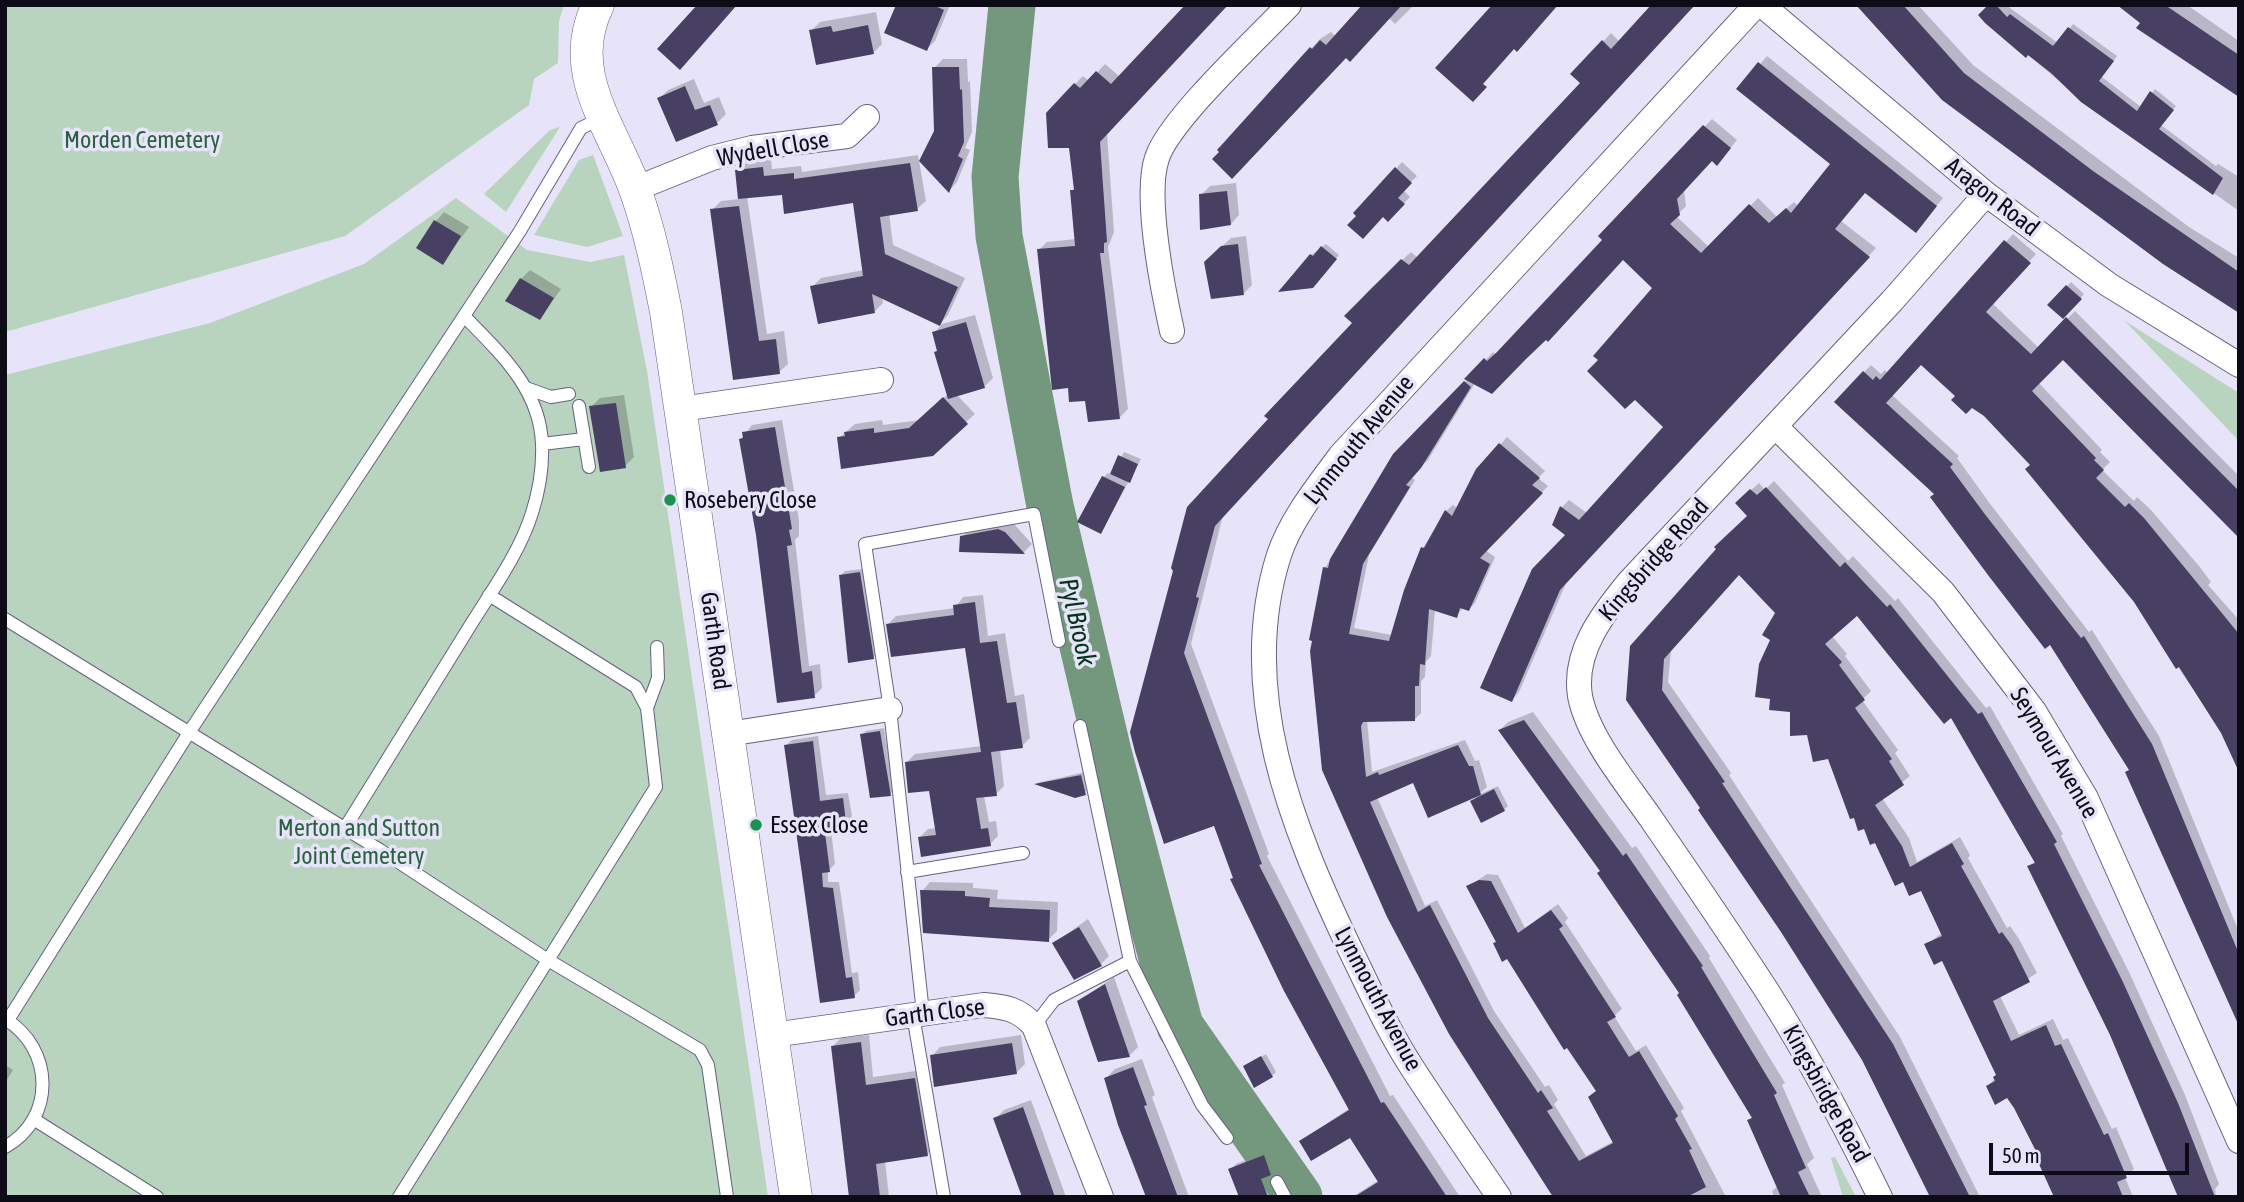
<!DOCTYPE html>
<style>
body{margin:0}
#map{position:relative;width:2244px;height:1202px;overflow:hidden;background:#e7e4f9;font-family:"Asap Condensed",sans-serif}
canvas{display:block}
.frame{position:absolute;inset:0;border:7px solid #0d0b16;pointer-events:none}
.scale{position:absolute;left:1989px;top:1143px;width:200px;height:32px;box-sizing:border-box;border:4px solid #0d0b16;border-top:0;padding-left:9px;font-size:21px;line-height:24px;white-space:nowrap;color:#0d0b16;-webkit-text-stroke:5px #e7e4f9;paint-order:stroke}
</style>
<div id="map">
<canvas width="2244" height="1202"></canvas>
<div class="frame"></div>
<div class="scale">50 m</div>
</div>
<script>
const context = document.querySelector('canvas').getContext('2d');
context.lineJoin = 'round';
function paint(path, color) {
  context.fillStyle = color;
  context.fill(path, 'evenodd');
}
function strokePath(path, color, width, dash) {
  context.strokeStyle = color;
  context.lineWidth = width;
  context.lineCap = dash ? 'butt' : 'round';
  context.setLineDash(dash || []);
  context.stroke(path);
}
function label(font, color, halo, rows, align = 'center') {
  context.font = font + ' "Asap Condensed",sans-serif';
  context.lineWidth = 7;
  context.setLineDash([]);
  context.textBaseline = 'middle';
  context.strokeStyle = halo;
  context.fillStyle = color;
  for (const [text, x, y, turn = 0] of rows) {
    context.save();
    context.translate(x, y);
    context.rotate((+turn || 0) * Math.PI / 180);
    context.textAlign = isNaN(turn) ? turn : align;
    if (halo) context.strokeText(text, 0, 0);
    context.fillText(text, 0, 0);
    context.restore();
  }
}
paint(new Path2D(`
 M5,5H564L559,21L558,63L534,79L529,105L345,236L5,332Z
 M560,127L506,212L484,194L550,130Z
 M593,155L623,236L587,247L534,235L579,160Z
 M456,198L527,250L590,262L624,255L647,371L768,1197H5V375L210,323L364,264Z
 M2125,321L2239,393V441Z
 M1835,1157L1856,1197H1843L1831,1158Z`), '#b8d3be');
paint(new Path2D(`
 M898,5H950L935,41L927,49Z
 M1365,5H1414L1395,24L1389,18L1346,56L1221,152L1219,150L1320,39L1331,32L1336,37Z
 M1858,5H1918L1973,65L2189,227L2239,258V311Z
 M1990,5H2006L2058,43L2073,24L2117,56L2102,77L2141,107L2155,89L2176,106L2161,125L2216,166L2218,164L2239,177V211L2082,100L1980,15Z
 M2120,5H2187L2239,41V97L2139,27L2142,22Z
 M876,12L882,44L873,53L811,31L820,22Z
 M1611,33L1620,42L1223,515L1191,644L1269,854L1267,856L1390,1096L1393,1095L1460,1197H1352L1379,1180L1351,1136L1301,1141L1350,1108L1235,877L1215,824L1132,732L1189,508L1354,323L1346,316L1370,289L1411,252L1418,258L1583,83L1573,74Z
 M1767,56L1943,198L1923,223L1865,191L1841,221L1876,248L1567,581L1519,692L1512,700L1567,535L1554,525L1562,507L1569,500L1587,513L1666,427L1655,288L1623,258L1475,383L1428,460L1411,477L1415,480L1369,555L1354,628L1392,635L1423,548L1446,511L1453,505L1458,509L1478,470L1507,437L1545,471L1538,478L1548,486L1485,550L1495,557L1475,603L1469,609L1464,607L1456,616L1435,609L1431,656L1426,662L1425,677L1421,681V713L1415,719L1367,720L1372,772L1465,740L1475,761L1479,760L1487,787L1478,795L1498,786L1508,806L1504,810L1472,801L1479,794L1413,781L1377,797L1425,906L1437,900L1494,1011L1545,1087L1549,1085L1558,1100L1554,1104L1586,1156L1614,1141L1590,1097L1597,1090L1498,941L1468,887L1487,874L1498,875L1525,928L1558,904L1568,918L1565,922L1622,1009L1614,1016L1636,1051L1646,1045L1684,1108L1681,1111L1726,1197H1693L1691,1193L1555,1197L1388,916L1325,568L1395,456L1493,352L1496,355L1604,240L1600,236L1712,119L1737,140L1724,156L1712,159L1684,190L1686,206L1676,216L1709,247L1758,198L1777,217L1794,202L1798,206L1832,163L1739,89Z
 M943,59H967L968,82L970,81L972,132L965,148L970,150L957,182L949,191L936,132L934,68Z
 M1105,64L1120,77L1107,133L1114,232L1108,247L1128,409L1119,418L1069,386L1039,250L1047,242L1076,239L1072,191L1075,187V84L1083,76L1089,81Z
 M694,79L704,103L719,97L726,114L717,123L659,99L668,90Z
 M918,155L926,201L917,209L889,213L893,245L965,278L948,315L940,324L882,297L883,303L875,311L812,287L821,278L864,270L854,201L784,193L747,196L767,334L784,331L788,364L779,372L735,378L712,210L721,201L740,199L737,171L745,162L771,159L772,169L801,166L802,172Z
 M1402,162L1417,176L1403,190L1410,197L1388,220L1383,215L1355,213Z
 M1236,183L1239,215L1231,224L1201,195L1210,186Z
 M444,212L469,227L443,263L436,221Z
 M2013,234L2036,254L1992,303L2039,348L2075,311L2239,476V537L2063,357L2038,382L2102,450L2100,452L2110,462L2102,470L2134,501L2137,497L2151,510L2199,566L2211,582L2208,585L2239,620V766L2222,732L2120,581L2032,465L1985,415L1957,396L1921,363L1892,395L1959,456L1957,458L1991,505L2089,632L2092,630L2159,736L2239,932V1023L2130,769L2050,642L1936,493L1836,402L1871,365L1881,374L1885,370L1888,374Z
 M1246,236L1252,285L1243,294L1212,297L1206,262L1231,238Z
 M1326,244L1339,255L1316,282L1282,290L1311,255Z
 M530,270L561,289L540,318L521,279Z
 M2071,282L2084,294L2063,317L2050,305Z
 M975,315L993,378L984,387L957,395L975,414L966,422L839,438L855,424L882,420L883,425L920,420L948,394L934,333L942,324Z
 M624,395L634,457L625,466L591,407L600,398Z
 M782,420L799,520V536L795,540L809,666L820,664L822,688L814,696L778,701L758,535L741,439L752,425Z
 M1124,452L1141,459L1101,532L1104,477L1108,473L1111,475Z
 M1774,481L1848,561L1853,556L1895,601L1898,598L1986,708L1990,706L2063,834L2061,836L2129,972L2185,1095L2219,1184L2215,1189L2216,1197H2179L2112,1034L2029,867L2035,861L1952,715L1857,614L1832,636L1847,654L1845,656L1871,691L1862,700L1898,750L1895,753L1910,776L1882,798L1909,838L1917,862L1960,837L1970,855L1968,858L2007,928L2010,926L2019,939L2037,973L2000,996L2019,1035L2053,1019L2063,1040L2068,1038L2112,1129L2116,1127L2134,1169L2125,1177L2133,1197H2056L2043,1161L2008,1096L1988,1086L1998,1075L1943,959L1926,945L1942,933L1922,889L1904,880L1876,841L1829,757L1792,710L1772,639L1777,613L1740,573L1671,650L1668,682L1731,773L1729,775L1900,1037L1980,1197H1933L1863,1059L1702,808L1628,700L1749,516L1737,503L1759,483L1765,490Z
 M1014,524L1032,544L1024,552L961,550L962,537L971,528Z
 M863,569L877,654L873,658L841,575L845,571Z
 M983,595L988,636L1005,633L1015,696L1024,694L1030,738L1022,746L1000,749L1004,786L996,794L984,796L989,822L996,821L998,836L990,844L919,838L928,829L937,828L930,789L906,763L915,754L982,746L967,646L888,624L896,616L955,608L963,597Z
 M1533,712L1632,848L1636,846L1710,956L1709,958L1785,1083L1782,1085L1814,1158L1807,1164L1822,1197H1774L1772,1191L1778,1186L1749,1120L1753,1116L1681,993L1602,870L1500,730L1508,722Z
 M884,728L894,790L890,794L862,735L866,731Z
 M818,736L826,795L848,793L853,822L846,828L831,830L835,864L828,871V882H839L852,973L858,972L860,990L854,996L821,1001L785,746L792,740Z
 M1085,772L1089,790L1075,796L1037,783Z
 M930,882L973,883V888L998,890L997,899L1058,902L1057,931L1048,940L922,891Z
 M1088,919L1109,956L1101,964L1054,943Z
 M1114,977L1138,1047L1129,1056L1079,1001Z
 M869,1035L873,1077L923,1070L936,1146L927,1154L885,1161L889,1197H851L833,1046L841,1038Z
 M1021,1035L1025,1064L1016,1073L932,1056L940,1047Z
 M1266,1054L1276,1072L1272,1076L1245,1066Z
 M1142,1059L1155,1095L1152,1097L1189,1197H1148L1106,1078L1115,1069Z
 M5,1065L13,1070L5,1083Z
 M1031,1100L1066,1197H1023L995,1119L1004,1110Z
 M1270,1150L1277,1168L1271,1173L1280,1197H1241L1230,1170L1236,1164Z`), '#0003');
strokePath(new Path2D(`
 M1012,5L995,177L999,236L1050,506L1108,752L1180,1026L1299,1197`), '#74987d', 47);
paint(new Path2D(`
 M697,5H737L680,70L657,49Z
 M896,5H933L944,10L927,51L884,33Z
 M1185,5H1228L1100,142L1107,242L1104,243V253H1100L1120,419L1088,422L1085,401L1069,402L1068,388L1052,390L1037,249L1075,246L1070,190H1074L1069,148H1048L1046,113L1074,83L1080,88L1096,71L1111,84Z
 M1362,5H1402L1350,62L1346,58L1232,179L1212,159L1219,152L1217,150L1310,47L1312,49L1320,40L1326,45Z
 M1492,5H1558L1517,52L1514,49L1483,84L1487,87L1473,102L1435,68Z
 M1651,5H1695L1215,526L1196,597L1199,598L1184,653L1262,864L1259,865L1381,1103L1384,1102L1447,1197H1354L1378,1182L1350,1138L1311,1161L1299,1141L1349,1110L1284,991L1230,879L1233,878L1214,826L1164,844L1135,752L1130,732L1173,571L1171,568L1187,507L1268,419L1264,416L1352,323L1344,316L1401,259L1409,265L1580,83L1570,74L1602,40L1611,49Z
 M1856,5H1903L1964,73L2093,171L2239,272V313L2163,264L1942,100Z
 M1988,5H1996L2007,17L2010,14L2053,46L2068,27L2114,61L2099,81L2137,111L2150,91L2174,110L2159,129L2223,178L2213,195L2081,102L2051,73L2028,55L2026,58L1985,23L1978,15Z
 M2117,5H2165L2239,55V97L2136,28L2140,23Z
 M868,25L874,54L816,65L809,30L831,26L833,32Z
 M1758,62L1937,206L1916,233L1865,193L1835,229L1870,257L1560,590L1512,702L1480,688L1532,569L1565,535L1552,525L1560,506L1579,520L1663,427L1635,400L1625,409L1587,371L1598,360L1593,356L1652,288L1623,260L1548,342L1546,340L1526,359L1492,394L1464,379L1484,358L1487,361L1497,352L1602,240L1598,236L1703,125L1731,148L1717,166L1712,161L1677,199L1680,215L1670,224L1701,253L1749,204L1769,223L1786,208L1791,213L1830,164L1736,89Z
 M932,67H959L960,90L962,89L964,142L958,156L963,159L949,193L919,161L934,131Z
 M685,86L695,110L710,105L718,125L676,142L657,98Z
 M910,163L918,211L880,217L885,254L958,287L940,326L872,294L875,313L818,324L810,286L863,276L853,203L784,214L782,195L738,199L735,170L763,167L764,176L794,173V179Z
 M1395,167L1412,183L1398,198L1405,204L1388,222L1383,217L1363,239L1347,225L1356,216L1353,213Z
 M1227,191L1231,225L1200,230L1199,194Z
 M739,206L759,341L776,339L780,374L733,380L710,209Z
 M434,220L461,236L443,265L416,248Z
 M2004,240L2031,263L1986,312L2031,354L2066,317L2239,491V538L2063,360L2032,391L2096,458L2094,460L2104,470L2096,478L2125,507L2129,503L2144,518L2239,634V772L2221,733L2179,667L2176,669L2134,602L2025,469L2030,465L1984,416L1972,408L1966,414L1951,400L1955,396L1921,365L1886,403L1953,464L1950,467L1984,513L2081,638L2084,636L2152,744L2239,954V1026L2125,772L2129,770L2050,645L2045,649L1988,575L1930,497L1934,494L1834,402L1863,371L1873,380L1876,376L1880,380Z
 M1238,244L1244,295L1211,299L1204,262L1221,246Z
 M1321,246L1337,259L1313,288L1278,292L1310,254L1313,256Z
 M520,278L554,298L540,320L505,301Z
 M2066,285L2082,299L2063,319L2047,305Z
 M966,322L985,388L948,399L934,352L937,351L932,332Z
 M1464,381L1471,387L1421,468L1406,485L1410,487L1363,564L1349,634L1389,641L1404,590L1421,547L1424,548L1445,510L1452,516L1476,469L1499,443L1540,478L1532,485L1543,493L1480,558L1490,564L1469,611L1460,608L1457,618L1429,609L1425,665L1420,664L1419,686H1415V721L1363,722L1361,726L1366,777L1378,772L1379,775L1458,745L1469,766H1473L1481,795L1428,818L1413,783L1370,802L1418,912L1430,905L1488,1018L1538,1093L1541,1090L1553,1108L1547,1111L1579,1161L1613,1143L1588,1097L1596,1091L1567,1048L1564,1050L1507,959L1502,962L1493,943L1496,942L1466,886L1479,880L1491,881L1518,933L1551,910L1563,926L1559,929L1616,1017L1607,1022L1629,1057L1639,1051L1678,1116L1675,1119L1692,1149L1689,1150L1706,1187L1687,1197H1553L1449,1034L1387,917L1322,770L1310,651L1312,641L1309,640L1323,567L1328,568L1330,559L1393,454Z
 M943,397L968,424L933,456L841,469L837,437L845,436L844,432L874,428V433L909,428Z
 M616,403L626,468L600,472L589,406Z
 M775,427L792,529L789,530L792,545L787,546L802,673L812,671L815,698L777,703L756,535L739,439L743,438L742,432Z
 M1118,455L1138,464L1130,483L1110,474Z
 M1102,476L1125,487L1101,534L1077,522Z
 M1766,487L1840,567L1845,562L1887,607L1890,604L1978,714L1982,712L2057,842L2054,844L2122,980L2178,1103L2215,1197H2178L2110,1035L2027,866L2035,863L1951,718L1944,724L1857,616L1825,644L1842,662L1839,665L1865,700L1855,708L1892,759L1889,761L1904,785L1875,805L1902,846L1910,867L1952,843L1964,864L1961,866L1999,934L2002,932L2012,946L2030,982L1993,1001L2011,1041L2046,1025L2055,1046L2061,1044L2104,1135L2108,1133L2127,1178L2117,1182L2123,1197H2054L2038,1162L2041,1161L2014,1108L2007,1098L1995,1105L1986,1086L1995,1081L1993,1077L1996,1075L1942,961L1934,965L1924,944L1942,936L1921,891L1909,896L1903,882L1895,886L1875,843L1870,845L1864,829L1858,831L1854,818L1850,819L1828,759L1813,762L1807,735L1790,736V712L1769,710L1770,699L1755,697L1759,664L1770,640L1762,635L1775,613L1739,575L1664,659L1662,690L1725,782L1722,783L1893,1044L1970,1197H1930L1862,1060L1781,932L1698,810L1700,808L1626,700L1630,646L1716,549L1714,547L1747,516L1735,503L1750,489L1757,495Z
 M998,529L1005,532L1025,554L959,552L960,536Z
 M860,572L874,659L848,663L839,575Z
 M975,602L980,643L997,641L1007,703L1016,702L1023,748L991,752L997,796L976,798L981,829L988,828L991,846L921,857L918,837L936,835L929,791L908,793L905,762L981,752L965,648L891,657L886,624L954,615L953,605Z
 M1524,720L1623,856L1626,853L1703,966L1701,967L1777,1093L1774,1095L1806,1168L1798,1172L1810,1197H1781L1747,1120L1752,1118L1677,995L1679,993L1597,873L1600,871L1498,730Z
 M880,731L891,796L870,798L860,734Z
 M813,741L820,801L843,798L847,830L825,833L830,872L822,873L823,887L833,888L846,978L852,977L855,998L820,1003L784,745Z
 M1081,775L1086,795L1075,798L1034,784Z
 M1494,789L1505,811L1481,823L1470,801Z
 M920,890L965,891V896L990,898L989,907L1050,910L1049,942L923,933Z
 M1079,927L1102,966L1074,980L1052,943Z
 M1105,984L1130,1057L1098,1062L1077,1001Z
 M861,1042L866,1085L915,1078L928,1156L876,1164L880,1197H849L848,1189L831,1046Z
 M1012,1043L1017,1074L934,1087L930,1055Z
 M1261,1056L1273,1077L1254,1088L1243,1066Z
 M1133,1067L1147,1105L1144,1106L1178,1197H1146L1118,1125L1104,1078Z
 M1023,1107L1044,1166L1055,1197H1022L993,1118Z
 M1264,1155L1271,1175L1261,1179L1268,1197H1239L1228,1169Z`), '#474062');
const service = new Path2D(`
 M526,388L551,397L569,394
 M579,406L589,467
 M542,444L584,439
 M489,595L636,687L647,708L656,787L548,960L700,1050L708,1065L727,1197
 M5,619L380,850L548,960L399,1197
 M647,708L658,678L657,647
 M1080,726L1130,961L1202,1105L1227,1138
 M345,828C385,763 425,698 465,634C488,596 519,555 532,513C539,491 543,467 542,444C540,389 500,353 464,316
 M907,872L1023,853
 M923,1013L890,709L865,544L1034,514L1059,641
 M913,1015L944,1197
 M5,1019C54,1048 56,1119 5,1147
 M8,1020L190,731L520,231L581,128L602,118
 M1034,1026L1054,1000L1130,961
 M35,1120L157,1197
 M1277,1182L1285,1197`);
const minor = new Path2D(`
 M1762,5L1986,194L2109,285L2239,365
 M635,189L712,158L752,148L847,136L867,117
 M1172,331C1163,290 1144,196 1157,158C1169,120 1258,38 1289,5
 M681,409L881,380
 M1776,427L1943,592L2034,711L2086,798L2239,1141
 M728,734L890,709
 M773,1035L984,1005C1006,1007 1019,1009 1034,1026L1101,1197
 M1499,1197C1470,1154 1441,1112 1413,1069C1388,1031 1369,988 1349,947C1292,827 1236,690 1279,555C1291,519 1318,486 1340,456L1756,5
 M1880,1197C1841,1117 1800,1039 1750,965C1718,916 1685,868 1652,820C1628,785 1588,738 1580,696C1573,652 1602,615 1628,583L1892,301L1986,194`);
const tertiary = new Path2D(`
 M598,5C564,73 614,129 636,192C650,232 658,271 666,312L796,1197`);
strokePath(service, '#666180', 14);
strokePath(minor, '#666180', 26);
strokePath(tertiary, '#666180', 33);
strokePath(service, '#fff', 12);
strokePath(minor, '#fff', 24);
strokePath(tertiary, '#fff', 32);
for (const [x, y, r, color] of [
 [670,500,7,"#19934f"],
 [756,825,7,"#19934f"]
]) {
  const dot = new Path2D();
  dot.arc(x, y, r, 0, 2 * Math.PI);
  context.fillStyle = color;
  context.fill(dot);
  strokePath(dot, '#e7e4f9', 2.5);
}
label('24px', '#29623c', '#e7e4f9', [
 ["Morden Cemetery",142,140],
 ["Merton and Sutton",359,828],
 ["Joint Cemetery",359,856]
]);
label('24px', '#0d0b16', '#e7e4f9', [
 ["Wydell Close",773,149,-10],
 ["Aragon Road",1992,197,38],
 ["Lynmouth Avenue",1359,440,-51],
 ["Kingsbridge Road",1654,560,-49],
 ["Garth Road",715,641,82],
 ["Seymour Avenue",2054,753,59],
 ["Lynmouth Avenue",1378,999,62],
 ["Garth Close",935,1013,-7],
 ["Kingsbridge Road",1826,1094,61]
]);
label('24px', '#0d0b16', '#e7e4f9', [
 ["Rosebery Close",684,500],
 ["Essex Close",770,825]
], 'left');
label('italic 26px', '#053519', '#e7e4f9', [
 ["Pyl Brook",1077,622,77]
]);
</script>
